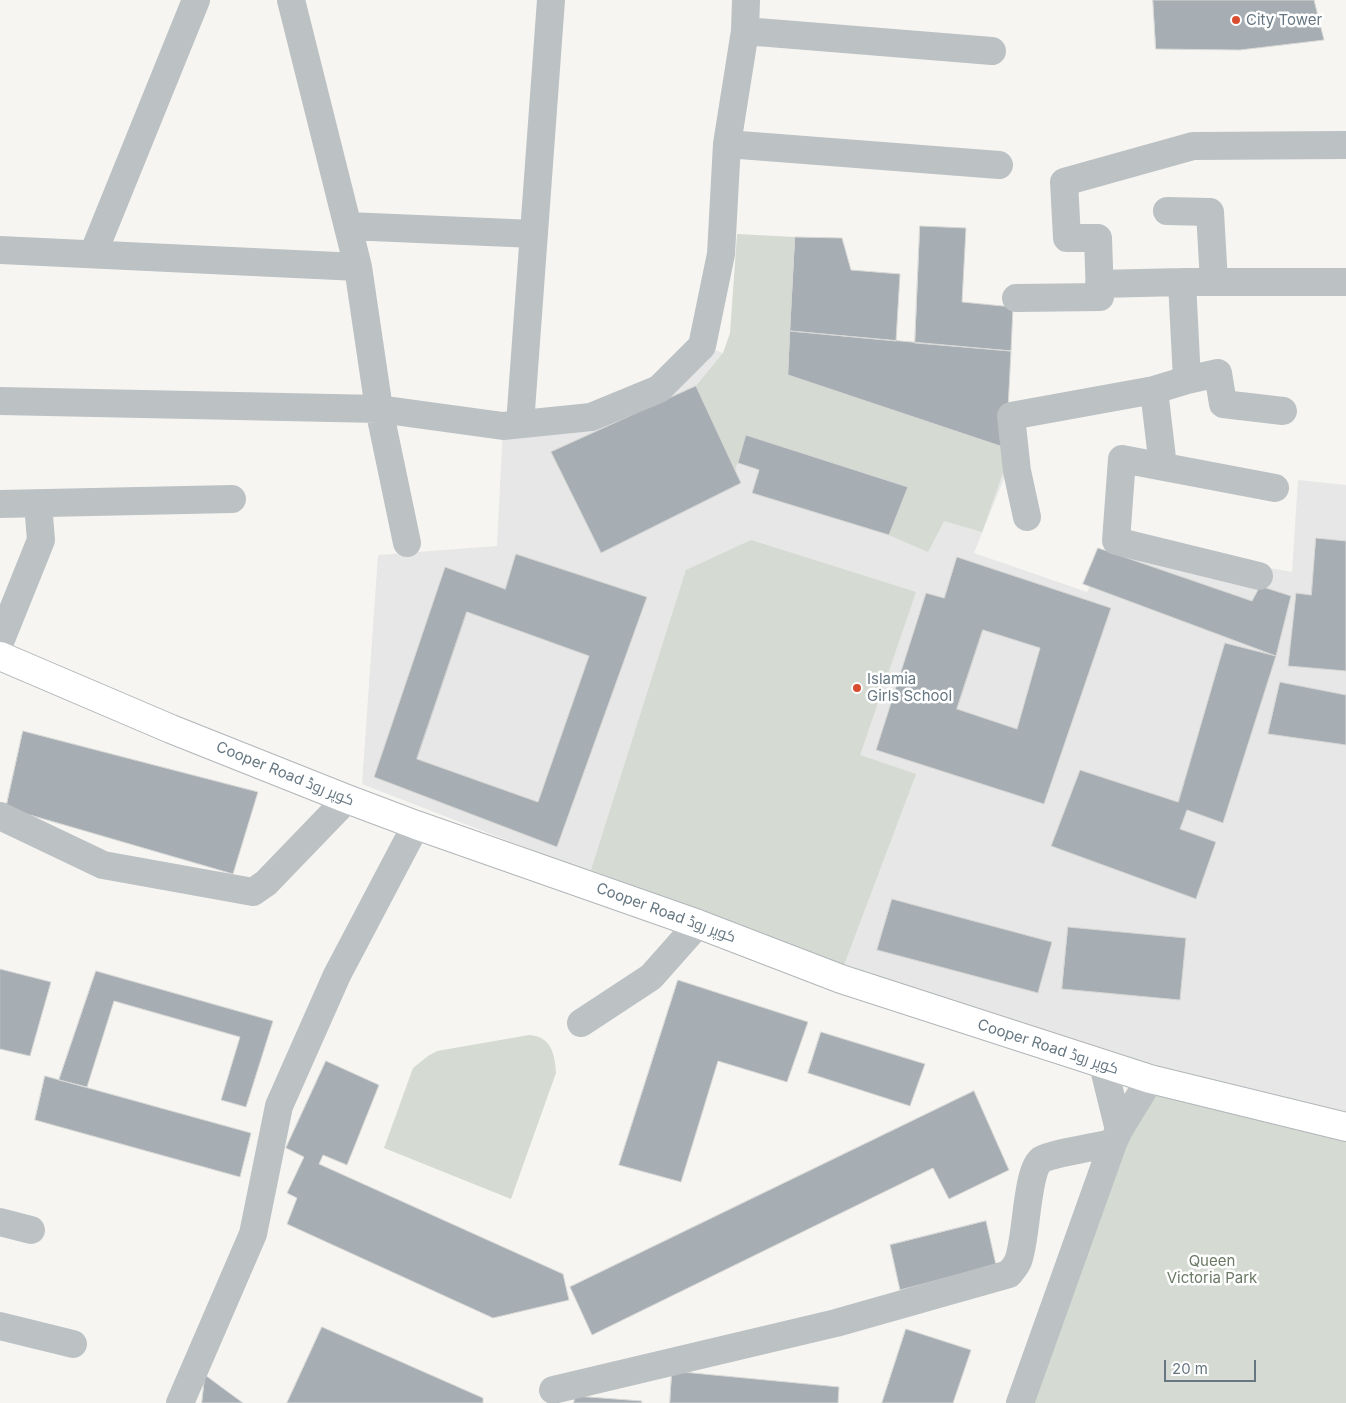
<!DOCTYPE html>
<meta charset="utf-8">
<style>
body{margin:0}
#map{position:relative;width:1346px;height:1403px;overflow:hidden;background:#f6f5f2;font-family:Inter,sans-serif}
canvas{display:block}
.scale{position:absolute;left:1164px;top:1360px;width:92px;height:22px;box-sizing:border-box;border:2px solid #667782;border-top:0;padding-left:6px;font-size:15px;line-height:18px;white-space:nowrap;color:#667782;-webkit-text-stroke:4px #fff;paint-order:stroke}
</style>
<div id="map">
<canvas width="1346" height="1403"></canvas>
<div class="scale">20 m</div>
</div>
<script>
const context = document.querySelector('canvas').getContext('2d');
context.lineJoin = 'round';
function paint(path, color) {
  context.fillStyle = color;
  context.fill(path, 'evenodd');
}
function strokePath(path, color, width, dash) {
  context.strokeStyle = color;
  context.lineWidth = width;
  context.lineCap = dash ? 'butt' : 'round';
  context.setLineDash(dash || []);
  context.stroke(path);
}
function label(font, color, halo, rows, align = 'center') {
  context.font = font + ' Inter,Cairo,sans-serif';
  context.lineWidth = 5;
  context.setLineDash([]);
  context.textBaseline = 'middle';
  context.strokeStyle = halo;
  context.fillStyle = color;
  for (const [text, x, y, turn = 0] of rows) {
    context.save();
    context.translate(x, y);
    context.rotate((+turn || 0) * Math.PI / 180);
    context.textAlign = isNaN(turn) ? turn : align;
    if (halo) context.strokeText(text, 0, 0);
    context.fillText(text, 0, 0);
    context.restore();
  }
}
paint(new Path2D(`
 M702,346L1015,451L974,553L1087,592L1116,541L1292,572L1298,480L1346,485V1124L1148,1089L362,784L378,555L497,546L503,426L591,417Z`), '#e6e7e6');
paint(new Path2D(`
 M737,234L795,237L788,375L1011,450L982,532L944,521L928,552L889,535L908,487L747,435L735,470L696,386L723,353L730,333Z
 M751,540L916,592L860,755L916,774L844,965L591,870L686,570Z
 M529,1035C551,1036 555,1054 556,1073L511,1199L384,1148L413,1068L428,1056L437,1051Z
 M1139,1081L1346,1121V1403H1021Z`), '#d5dad2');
const building = new Path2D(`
 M1153,0H1314L1324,40L1240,50L1156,49Z
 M920,226L966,228L962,302L1013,307L1011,351L915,343Z
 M795,237L842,238L851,270L900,274L896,341L790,331Z
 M790,331L1011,351L1006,448L788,375Z
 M696,386L741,483L601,553L551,452Z
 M746,435L908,487L889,535L752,493L759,470L738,463Z
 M1316,538L1346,541V671L1288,666L1296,593L1311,595Z
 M1098,548L1252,601L1260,586L1291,596L1276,656L1083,584Z
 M516,554L647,597L557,847L374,777L445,567L505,589ZM467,612L589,656L538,802L417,759Z
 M957,557L1111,608L1044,804L876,750L926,593L944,598ZM983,630L1040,648L1017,729L957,709Z
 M1225,643L1276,656L1223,823L1187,810L1180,829L1216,842L1196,899L1051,846L1080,770L1178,802Z
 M1280,682L1346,695V745L1268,734Z
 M23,731L258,792L233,874L6,808Z
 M892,899L1052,942L1038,993L877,950Z
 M1068,927L1186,938L1180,1000L1062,989Z
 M0,969L51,982L30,1056L0,1049Z
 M96,971L273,1021L246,1107L221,1100L240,1037L114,1001L87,1087L59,1080Z
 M678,980L808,1022L787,1082L718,1061L681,1182L619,1165Z
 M821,1032L925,1064L910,1106L808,1073Z
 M326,1061L379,1085L347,1165L323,1155L319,1164L563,1274L569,1300L493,1318L287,1224L297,1198L287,1193L304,1157L286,1148Z
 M45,1076L251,1133L240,1177L35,1120Z
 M974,1091L1009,1170L949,1199L933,1168L592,1335L570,1287Z
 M986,1221L996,1265L900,1290L890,1245Z
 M322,1327L483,1398V1403H287Z
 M906,1329L971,1350L953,1403H882Z
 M672,1371L839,1387L838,1403H670Z
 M205,1375L243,1403H202Z
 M575,1396L642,1401L641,1403H574Z`);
paint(building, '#a6aeb3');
strokePath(building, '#d7d7d5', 1);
const major = new Path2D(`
 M0,656L171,729L347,799L416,825L698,924L841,979L1150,1079L1346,1127`);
strokePath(major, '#b0b5b9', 30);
strokePath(new Path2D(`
 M291,0L358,267L379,409L407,543
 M745,31L992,51
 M727,144L999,165
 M1167,211L1210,212L1214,282
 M348,226L534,234
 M0,250L358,267
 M93,254L196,0
 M1099,284L1182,282
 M1016,298L1100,297L1098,238H1067L1064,182L1193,146L1346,145
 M1187,380L1182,282H1346
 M1154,390L1163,467
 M0,401L379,409L503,426L591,417L659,389L702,346L721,254L727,144L745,31L746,0
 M520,424L551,0
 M0,504L232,499
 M1027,517L1017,471L1011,416L1154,390L1187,380L1218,373L1223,404L1283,411
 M1259,576L1116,541L1122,459L1275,488
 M0,642L41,540L38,504
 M0,816L103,865L253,892L266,883L347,799
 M581,1023L651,977L698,924
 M1103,1065L1119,1130
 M0,1222L31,1230
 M0,1326L73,1344
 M553,1390L836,1323L1009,1274C1012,1270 1016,1266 1018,1261C1027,1239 1026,1172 1041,1160C1050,1154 1099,1146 1113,1143
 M180,1403L253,1234L279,1106L337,975L416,825
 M1020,1403L1113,1143L1119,1130L1150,1079`), '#bcc1c4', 28);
strokePath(major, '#fff', 28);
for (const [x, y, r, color] of [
 [1236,20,5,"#d84d30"],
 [857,688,5,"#d84d30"]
]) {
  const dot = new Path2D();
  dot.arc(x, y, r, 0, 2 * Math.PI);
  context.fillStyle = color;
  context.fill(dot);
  strokePath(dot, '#fff', 2);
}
label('15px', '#667782', '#fff', [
 ["City Tower",1246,20],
 ["Islamia",867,679],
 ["Girls School",867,696]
], 'left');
label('15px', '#667782', '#fff', [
 ["Cooper Road کوپر روڈ",285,774,22],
 ["Cooper Road کوپر روڈ",666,913,20],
 ["Cooper Road کوپر روڈ",1048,1047,18]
]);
label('15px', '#6a7965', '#fff', [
 ["Queen",1212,1261],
 ["Victoria Park",1212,1278]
]);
</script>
